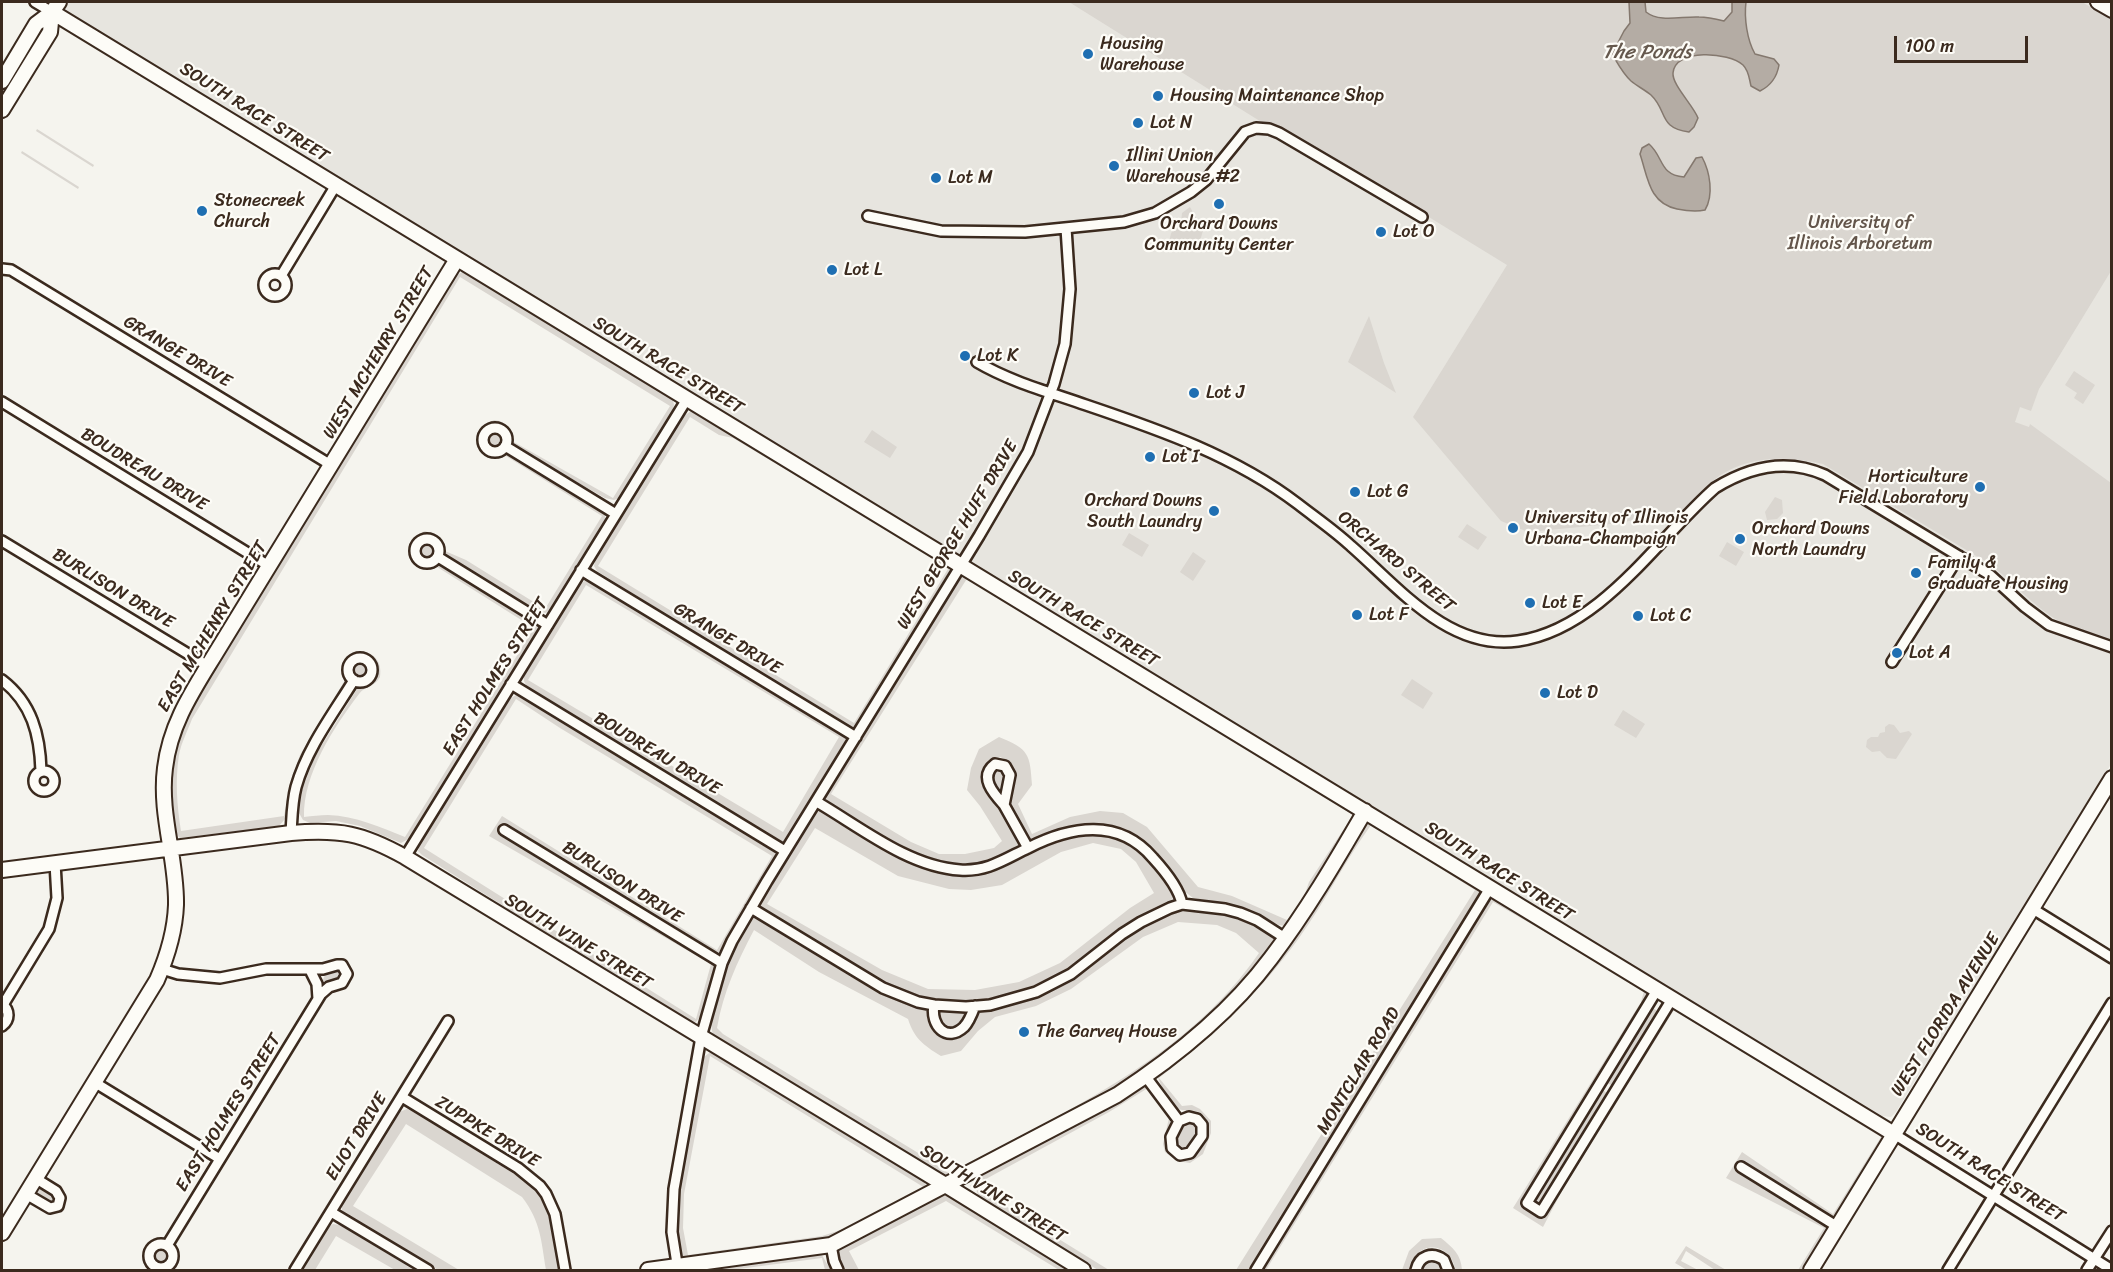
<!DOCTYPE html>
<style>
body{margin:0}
#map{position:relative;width:2113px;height:1272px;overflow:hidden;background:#f5f4ee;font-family:Sriracha,sans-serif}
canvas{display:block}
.frame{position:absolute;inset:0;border:3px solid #3b2a1e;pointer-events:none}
.scale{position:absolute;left:1894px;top:36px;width:134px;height:27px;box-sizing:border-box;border:3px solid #3b2a1e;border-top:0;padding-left:8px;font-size:18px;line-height:21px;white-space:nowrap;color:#3b2a1e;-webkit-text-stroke:4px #fdfcf7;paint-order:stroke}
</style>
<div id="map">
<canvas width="2113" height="1272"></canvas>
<div class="frame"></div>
<div class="scale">100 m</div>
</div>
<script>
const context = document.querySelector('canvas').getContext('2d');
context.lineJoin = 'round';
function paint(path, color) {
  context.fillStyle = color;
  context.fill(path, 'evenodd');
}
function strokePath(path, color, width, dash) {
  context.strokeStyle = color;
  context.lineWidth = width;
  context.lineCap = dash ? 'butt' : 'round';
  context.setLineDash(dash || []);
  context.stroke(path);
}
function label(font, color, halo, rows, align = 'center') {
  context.font = font + ' Sriracha,sans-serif';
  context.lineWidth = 4.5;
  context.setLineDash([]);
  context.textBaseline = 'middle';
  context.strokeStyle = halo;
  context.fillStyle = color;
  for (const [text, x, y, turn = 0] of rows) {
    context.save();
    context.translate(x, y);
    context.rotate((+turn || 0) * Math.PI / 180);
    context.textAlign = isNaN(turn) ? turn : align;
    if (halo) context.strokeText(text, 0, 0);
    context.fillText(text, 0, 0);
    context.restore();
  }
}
paint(new Path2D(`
 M50,2H2111V764L1950,1032L1921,1071L1896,1112L1891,1117L1882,1116Z`), '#e7e5df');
paint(new Path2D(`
 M1069,2H2082L2111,19V271L2039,389L2031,411L2020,407L2015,422L2029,427L2030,424L2111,483V639C2097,633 2080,631 2066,625C2036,610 2015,583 1988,563L1823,464C1787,456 1751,455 1719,476C1702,488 1684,510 1669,525L1654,515L1621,523L1528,532L1501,521L1413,417L1507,265L1287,130L1273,124L1263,123Z
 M37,129L94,165L93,167L36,131Z
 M22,151L79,187L78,189L21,153Z
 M1190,207L1203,230C1200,244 1197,247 1184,250L1183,252L1170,244C1169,234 1173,227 1181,222L1182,213Z
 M464,271L470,272L672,396L674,405L672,413L619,498L614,500L605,498L515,447C510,441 512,435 508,429C496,411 480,428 481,444C487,453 496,453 506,451L591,502L605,514V520L553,606L546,613L540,612L444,556C434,517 402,540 418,562L442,564L530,618L538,627V633L410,838L401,843L360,826L336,821L310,823L303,820L299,813L301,793L315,756L359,686L373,680L377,665C372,658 365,654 357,654C340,663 350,671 346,684L301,759L294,777L285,819L279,826L180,838C163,822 172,744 181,724C184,715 190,707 194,699L447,288L455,276ZM460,277L670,406L613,498L514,442C512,430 507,421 494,420C482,425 477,433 479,445L491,454L506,456L602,516L545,609L466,560L445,551L440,537L425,531C421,533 416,536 414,540C403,555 418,569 434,565L534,628L405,837C380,827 356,816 328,815C320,815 312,816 304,817C303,774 334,727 359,694C364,686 375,687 380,677C383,659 370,648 352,653L344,662L345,680L300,755L291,780L284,816L181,831C177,806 175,780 179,755C181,743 188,730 192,719Z
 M1369,316L1384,363L1396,393L1348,362Z
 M2074,371L2095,385L2083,404L2074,398L2077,393L2065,385Z
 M692,410L698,411L948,564L950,569L947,580L854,727L843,725L597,571L594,566L596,556L676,426L683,417ZM690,417L719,435L733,438L932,557L948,569L854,723L598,566Z
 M488 438a8 8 0 1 1 16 0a8 8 0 1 1-16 0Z
 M872,430L897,447L890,458L864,442Z
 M1775,497L1782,500L1783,513L1777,519L1767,520L1765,512Z
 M1467,524L1487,537L1478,550L1458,537Z
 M1129,533L1149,545L1142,557L1122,545Z
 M418 550a9 9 0 1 1 18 0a9 9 0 1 1-18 0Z
 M1727,542L1744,552L1736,566L1719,556Z
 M1193,552L1206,561L1193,581L1180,572Z
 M966,574L1356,812L1354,820L1288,924L1285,926L1279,925L1238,907L1193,898L1179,887L1153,851L1141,839L1126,829L1083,825L1061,829L1041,840L1030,841C1022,835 1010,814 1010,803C1010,786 1024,765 1000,757L990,761L986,768L998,803L1021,844V848C1008,854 993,864 979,866C930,875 874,832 835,809L827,802L825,794L951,590L960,578ZM968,577L1353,815L1309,882L1303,900L1287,920L1232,896L1198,887L1147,827L1123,813L1100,811L1070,817L1032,834L1018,804L1032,785C1030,754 1029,749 999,737L979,749L971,768L967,790L980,806L1002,841L994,848L965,854H939L911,842L831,794Z
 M586,580L595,582L846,736L848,741L843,750L787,840L782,842L774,840L527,687L524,681V673L580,584ZM586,585L839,737L783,832L528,680Z
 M353 669a9 9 0 1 1 18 0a9 9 0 1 1-18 0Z
 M1412,679L1433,693L1423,709L1401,695Z
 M517,694L522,695L775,850V861L725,947L719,952L712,951L506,825L501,832L714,963C715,977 706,1011 696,1022L686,1020L422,855L418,851L420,843L510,699ZM516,699L560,728L772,856L717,950L502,816L489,836L711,964L696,1019L424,848Z
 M1623,710L1645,724L1636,738L1614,725Z
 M1889,724L1894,725L1900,733L1909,731L1912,734L1896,759L1887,758L1880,751L1872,752L1866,747L1867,740L1871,737H1878L1880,733L1885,732V727Z
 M999,767L1006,772L1004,795L1001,796L989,778L991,772Z
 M823,810L829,812C867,836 907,872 954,874C970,874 985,872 1000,867C1015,861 1029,852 1045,844C1082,827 1121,829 1149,860C1158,869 1173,885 1173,898L1170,902L1141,915L1069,970L1047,983L1023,992L969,1002H944L924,998L893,988L870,977L759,908L758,904L811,818L816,812ZM815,828L898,876L949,889L971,890L1002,885L1061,852L1093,843L1121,849L1136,862L1154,893L1130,908L1060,963L1019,982L975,990L928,989L882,970L767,904Z
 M1368,823H1371L1477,887L1481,892L1479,897L1252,1270H1236L1475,890L1371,825C1345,861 1325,902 1299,938C1258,995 1214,1035 1159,1078L1182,1106L1192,1105L1200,1109L1211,1121V1133L1203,1154L1190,1163L1177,1161L1165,1152L1163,1144L1169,1118L1148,1088L1109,1112L973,1186L1109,1270H1098L979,1198L976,1189L970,1186L978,1178L1143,1086H1148L1171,1114L1169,1131L1183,1159C1198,1158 1216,1130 1204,1116C1198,1108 1190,1112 1182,1110C1171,1108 1161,1087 1158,1077L1211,1030Z
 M1496,899L1648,989L1647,1002L1522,1206L1542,1218L1671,1007L1675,1006L1884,1134V1142L1840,1214L1834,1216L1748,1166L1832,1227L1806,1270H1798L1824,1228L1726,1178L1742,1152L1833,1214L1881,1137L1674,1010L1563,1189L1543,1227L1513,1208L1641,1002L1644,991L1641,987L1493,902L1266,1270H1261L1483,909L1489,901Z
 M1194,907L1243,916L1275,937L1274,940L1261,960L1222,1004L1162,1058L1122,1085L949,1180L719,1041L713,1036L710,1018L729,960L747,922L750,919L757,917L920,1004L927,1011L932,1028L946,1037C967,1034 966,1019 982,1011C995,1003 1012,1005 1026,998C1077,970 1134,914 1194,907ZM1178,922L1217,925L1236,933L1259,953C1185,1061 1060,1113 950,1174L915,1151L723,1034L717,1028C723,993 737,962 754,930L819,972L908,1019C914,1038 923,1045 941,1056L961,1051L978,1031L995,1017L1036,1006L1071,989L1143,937Z
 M337,969L341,970L343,973L342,978L334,984L326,983L323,980C325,973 330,970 337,969Z
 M1653,1008L1656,1010L1658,1014L1616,1084L1613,1086L1607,1083L1606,1080Z
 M937,1009L964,1010L967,1012L968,1017C957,1030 953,1032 939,1022Z
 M713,1050L921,1175L926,1186L925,1189L838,1235L818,1240L680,1259L676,1204L704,1057ZM710,1056L925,1188V1189C891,1206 858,1226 822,1236L688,1255L683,1228L684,1194Z
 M1603,1090L1609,1095L1541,1204L1537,1205L1533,1202L1595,1099Z
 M407,1109L414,1111L530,1184C550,1206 559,1240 558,1270H546C541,1240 541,1222 522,1197L406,1124L353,1206L459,1270H438L347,1217L342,1210V1202L399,1112Z
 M1190,1119L1198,1124V1136L1189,1150L1182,1152L1175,1144L1184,1122Z
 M39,1187L58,1198L54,1206L35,1194Z
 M944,1195H952L1077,1270H1059L946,1201L849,1251L859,1270H846L838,1257L839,1250L842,1248Z
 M333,1224C349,1224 398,1261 414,1270H395L336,1236L315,1270H302L329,1227Z
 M1441,1238C1453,1248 1461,1254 1462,1270H1455C1452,1241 1413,1239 1412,1270H1402L1409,1251L1422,1239Z
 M1686,1246L1726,1270H1715L1686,1251L1681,1261L1698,1270H1687L1675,1263Z
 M152 1257a9 9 0 1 1 18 0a9 9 0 1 1-18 0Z
 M821,1253L827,1264L833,1270H825L822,1258L731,1270H691Z
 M1428,1259H1440L1445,1270H1422L1423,1264Z`), '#dad6d0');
const water = new Path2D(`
 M1629,2H1645L1646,12C1660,23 1682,16 1699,17C1707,17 1716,19 1724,21L1732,12V2H1746C1744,18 1747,40 1755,54L1774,59L1779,65C1777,77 1770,86 1760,91L1751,86C1749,78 1749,71 1743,65C1729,52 1675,48 1673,73C1672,85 1693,105 1698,118L1694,127L1689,132C1658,128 1668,111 1651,95C1645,90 1637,86 1631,81C1623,74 1618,64 1612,54L1624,31L1630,23Z
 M1649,144C1664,157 1659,175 1684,177L1696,158L1702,157C1710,172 1714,195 1705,210C1696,212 1687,211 1677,209C1649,203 1648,178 1640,154L1642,148Z`);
paint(water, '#b4aca4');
strokePath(water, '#84786e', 1.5);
const street = new Path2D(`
 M35,2L52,12
 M868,216L941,231L1025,232L1124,222L1155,213L1191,192L1206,180L1245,132L1256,128L1269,129L1279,133L1422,217
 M2,269L11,270L331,465
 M264 285a11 11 0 1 1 22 0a11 11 0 1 1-22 0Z
 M281,276L336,185
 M977,362C1011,382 1049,392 1086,405C1160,430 1235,456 1298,504C1316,518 1335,531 1351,546C1398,587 1449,651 1518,641C1601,629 1657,539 1715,488C1749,467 1787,458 1825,475L1990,575L2025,607L2049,625L2112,647
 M2,402L269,566
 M483 440a12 12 0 1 1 24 0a12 12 0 1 1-24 0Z
 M505,446L616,514
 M415 551a12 12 0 1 1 24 0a12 12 0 1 1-24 0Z
 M2,541L208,666
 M438,557L548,625
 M581,570L856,737
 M348 670a12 12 0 1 1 24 0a12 12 0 1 1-24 0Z
 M1892,662L1959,556
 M2,680C32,703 40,735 41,771
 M511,684L785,851
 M995,764L1005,766L1010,775L1004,805C994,794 978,777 995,764Z
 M34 781a10 10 0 1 1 20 0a10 10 0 1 1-20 0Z
 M817,802C860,827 909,867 960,870C987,872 1005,859 1028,848C1071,826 1119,818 1153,858C1164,870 1179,888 1182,904
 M1004,805L1028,848
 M504,830L722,963
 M291,833C292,818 292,802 296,787C307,748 333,714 354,680
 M405,857L687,399
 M751,908L883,988L918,1002L934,1005L966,1007L990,1005L1036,992L1071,974L1122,934L1141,922L1170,908L1182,904L1225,909L1240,913L1257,920L1285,938
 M2033,909L2112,958
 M162,969L178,974L220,978L266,969H323L337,965H342L347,974L342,983L329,987L321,994L168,1244
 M310,970L317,984L318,999
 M1657,990L1527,1203L1541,1212L1672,999
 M2,1004C10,1010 10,1020 2,1026
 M3,1005L49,929L57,898L55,863
 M934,1005C930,1026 947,1043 964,1027C969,1022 972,1014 975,1006
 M1146,1077L1179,1121
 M94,1082L220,1159
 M402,1097L518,1168L540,1186L546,1194L555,1214L565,1270
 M1189,1117L1197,1119L1202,1125V1136L1190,1153L1180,1155L1172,1148L1171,1137L1179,1121Z
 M1894,1134L2112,1270
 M1741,1167L1838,1227
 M26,1194L50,1208L58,1206L60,1198L56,1191L35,1178
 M331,1212L428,1270
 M149 1256a12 12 0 1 1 24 0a12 12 0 1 1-24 0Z
 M831,1245L834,1261L838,1270
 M295,1270L448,1021
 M678,1270L672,1232L674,1189L701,1037L722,963L732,941L767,881L979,536L1028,452L1054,384L1065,344L1070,289L1066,228
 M1256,1270L1490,888
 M1416,1270C1419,1256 1432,1251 1444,1260L1448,1270
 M1948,1270L2112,1003
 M2087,1270L2112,1231`);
const secondary = new Path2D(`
 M2098,2L2112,10
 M52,12L1894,1134
 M2,81L36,24L52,12
 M2,110L50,32L52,12L59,2
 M2,870L291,833C340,829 362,833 405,857L947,1186L1083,1270
 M2,1233L157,980C167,957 175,931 176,905C177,859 159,814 165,768C170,725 192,692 214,656L457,259
 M648,1270L831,1245L1117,1095C1174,1058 1230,1013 1271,958C1306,912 1336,861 1365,811
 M1811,1270L2112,778`);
strokePath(street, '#3b2a1e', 14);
strokePath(secondary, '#3b2a1e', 18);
strokePath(street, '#fdfcf7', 9);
strokePath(secondary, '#fdfcf7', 14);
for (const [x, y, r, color] of [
 [1088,54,6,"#1f6fb2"],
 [1158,96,6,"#1f6fb2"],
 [1138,123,6,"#1f6fb2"],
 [1114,166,6,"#1f6fb2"],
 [936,178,6,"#1f6fb2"],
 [1219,204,6,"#1f6fb2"],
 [202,211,6,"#1f6fb2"],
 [1381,232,6,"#1f6fb2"],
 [832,270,6,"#1f6fb2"],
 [965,356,6,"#1f6fb2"],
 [1194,393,6,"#1f6fb2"],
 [1150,457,6,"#1f6fb2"],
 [1980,487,6,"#1f6fb2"],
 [1355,492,6,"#1f6fb2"],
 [1214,511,6,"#1f6fb2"],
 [1513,528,6,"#1f6fb2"],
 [1740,539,6,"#1f6fb2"],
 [1916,573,6,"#1f6fb2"],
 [1530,603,6,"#1f6fb2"],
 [1357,615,6,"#1f6fb2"],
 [1638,616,6,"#1f6fb2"],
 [1897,653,6,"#1f6fb2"],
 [1545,693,6,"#1f6fb2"],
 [1024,1032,6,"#1f6fb2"]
]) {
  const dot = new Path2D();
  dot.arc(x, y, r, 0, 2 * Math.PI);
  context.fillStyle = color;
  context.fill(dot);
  strokePath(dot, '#fdfcf7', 2);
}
label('18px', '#3b2a1e', '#fdfcf7', [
 ["Housing",1100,44],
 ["Warehouse",1100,65],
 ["Housing Maintenance Shop",1170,96],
 ["Lot N",1150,123],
 ["Illini Union",1126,156],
 ["Warehouse #2",1126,177],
 ["Lot M",948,178],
 ["Stonecreek",214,201],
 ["Church",214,222],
 ["Orchard Downs",1219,224,"center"],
 ["Community Center",1219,245,"center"],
 ["Lot O",1393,232],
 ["Lot L",844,270],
 ["Lot K",977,356],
 ["Lot J",1206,393],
 ["Lot I",1162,457],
 ["Horticulture",1968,477,"right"],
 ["Field Laboratory",1968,498,"right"],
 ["Lot G",1367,492],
 ["Orchard Downs",1202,501,"right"],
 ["South Laundry",1202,522,"right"],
 ["University of Illinois",1525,518],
 ["Urbana-Champaign",1525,539],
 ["Orchard Downs",1752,529],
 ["North Laundry",1752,550],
 ["Family &",1928,563],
 ["Graduate Housing",1928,584],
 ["Lot E",1542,603],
 ["Lot F",1369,615],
 ["Lot C",1650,616],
 ["Lot A",1909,653],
 ["Lot D",1557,693],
 ["The Garvey House",1036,1032]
], 'left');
label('18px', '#3b2a1e', '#fdfcf7', [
 ["SOUTH RACE STREET",254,113,32],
 ["GRANGE DRIVE",177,352,31],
 ["WEST MCHENRY STREET",379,353,-59],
 ["SOUTH RACE STREET",668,366,31],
 ["BOUDREAU DRIVE",144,470,31],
 ["WEST GEORGE HUFF DRIVE",958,535,-59],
 ["ORCHARD STREET",1396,562,40],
 ["BURLISON DRIVE",113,589,31],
 ["SOUTH RACE STREET",1083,619,31],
 ["EAST MCHENRY STREET",213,627,-59],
 ["GRANGE DRIVE",727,639,31],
 ["EAST HOLMES STREET",496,677,-58],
 ["BOUDREAU DRIVE",657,754,31],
 ["SOUTH RACE STREET",1499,872,32],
 ["BURLISON DRIVE",622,883,32],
 ["SOUTH VINE STREET",578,942,31],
 ["WEST FLORIDA AVENUE",1946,1015,-58],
 ["MONTCLAIR ROAD",1359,1071,-59],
 ["EAST HOLMES STREET",229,1113,-58],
 ["ZUPPKE DRIVE",487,1132,32],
 ["ELIOT DRIVE",357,1137,-58],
 ["SOUTH RACE STREET",1990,1173,32],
 ["SOUTH VINE STREET",993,1194,32]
]);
label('18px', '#63554a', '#fdfcf7', [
 ["University of",1860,223],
 ["Illinois Arboretum",1860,244]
]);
label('italic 20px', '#65584d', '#fdfcf7', [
 ["The Ponds",1647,53]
]);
</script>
